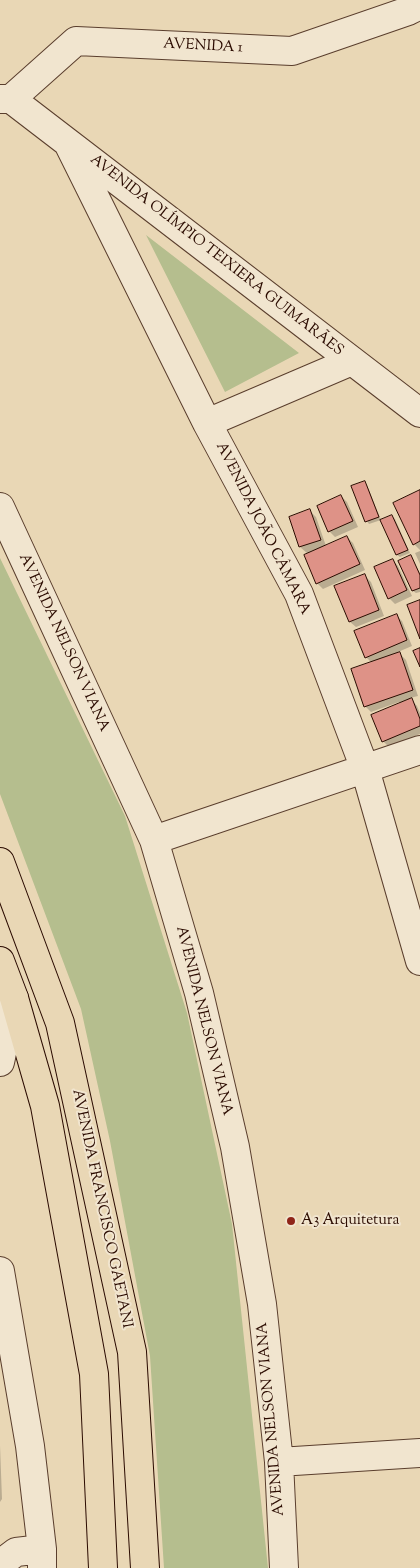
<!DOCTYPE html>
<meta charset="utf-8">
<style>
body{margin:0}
canvas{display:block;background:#e9d7b5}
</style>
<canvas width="420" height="1568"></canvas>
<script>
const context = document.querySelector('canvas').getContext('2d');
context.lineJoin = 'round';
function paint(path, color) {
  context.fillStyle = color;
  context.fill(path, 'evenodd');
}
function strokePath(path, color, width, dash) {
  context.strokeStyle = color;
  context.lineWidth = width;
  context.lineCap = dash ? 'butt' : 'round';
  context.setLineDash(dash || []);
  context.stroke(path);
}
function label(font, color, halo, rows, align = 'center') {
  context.font = font + ' "Sorts Mill Goudy",serif';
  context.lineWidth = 4;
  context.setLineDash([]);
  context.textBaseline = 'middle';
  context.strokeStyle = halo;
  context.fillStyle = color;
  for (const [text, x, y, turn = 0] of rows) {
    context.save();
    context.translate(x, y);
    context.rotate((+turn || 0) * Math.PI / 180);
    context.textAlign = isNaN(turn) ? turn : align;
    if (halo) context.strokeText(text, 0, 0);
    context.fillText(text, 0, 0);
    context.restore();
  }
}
paint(new Path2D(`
 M146,235L299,353L225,392Z
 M0,558L125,816L187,1013L232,1224L268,1568H164L150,1356L110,1141L81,1009L0,794Z`), '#b5be8e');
paint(new Path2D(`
 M364,482L367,485L381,520L369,524L367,521Z
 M420,491V550L414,544Z
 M341,496L347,502L358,527L335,537L330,532L318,507Z
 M310,511L316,517L326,546L347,537L353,543L365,570L323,589L317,583L308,554L300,547L290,517Z
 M392,516L395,519L410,553L400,557L397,555Z
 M420,551V564L415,553Z
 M410,556L420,573V592L416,593L413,591L400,561Z
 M393,560L398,566L412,596L395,604L389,598L375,568Z
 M365,576L371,582L384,616L356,627L350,622Z
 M396,615L402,621L412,646L398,652L406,660L418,696L410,698L417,706L420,713V734L389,747L383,741L400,704L399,702L371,712L365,706L372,663L366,657Z
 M0,1445L2,1499L0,1502Z`), '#0003');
const building = new Path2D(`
 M365,481L379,517L365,522L351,486Z
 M420,490V541L413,545L393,503Z
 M341,495L353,521L328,532L317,506Z
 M310,509L321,540L299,547L289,517Z
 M392,515L408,550L396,555L380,520Z
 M347,536L360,564L316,584L304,555Z
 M411,555L420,575V588L412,591L398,561Z
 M393,559L407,590L388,599L374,567Z
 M365,574L379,610L349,622L334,586Z
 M420,600V639L407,605Z
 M397,614L407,640L365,658L354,631Z
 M420,648V667L413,651Z
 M400,652L413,690L364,707L351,669Z
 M412,698L420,719V726L382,742L371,715Z`);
paint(building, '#de9287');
strokePath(building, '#2b0b00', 1);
const minor = new Path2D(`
 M0,99H11L76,41L292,51L408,11L420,5
 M11,99L420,413
 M68,143L207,423L299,594L365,769L420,961
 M207,423L352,361
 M0,507L154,840L199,993L235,1147L262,1304L279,1462L284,1568
 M154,840L420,750
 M0,1062L14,998
 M0,1271L30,1446L42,1549V1568
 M279,1462L420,1453
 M0,1564L16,1552L42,1549`);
const major = new Path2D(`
 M0,862L60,1023L132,1352L145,1568
 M0,961L14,998L45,1106L94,1374L103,1568`);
strokePath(minor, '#5a3e2d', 30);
strokePath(major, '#2b0b00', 30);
strokePath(minor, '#f1e5cf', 28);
strokePath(major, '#e9d7b5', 28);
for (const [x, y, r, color] of [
 [291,1221,5,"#8f2418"]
]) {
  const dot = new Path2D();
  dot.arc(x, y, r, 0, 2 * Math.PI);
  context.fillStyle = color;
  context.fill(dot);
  strokePath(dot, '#f1e5cf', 2);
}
label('15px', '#2b0b00', '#f1e5cf', [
 ["AVENIDA 1",203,47,3],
 ["AVENIDA OLÍMPIO TEIXIERA GUIMARÃES",216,256,38],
 ["AVENIDA JOÃO CÂMARA",262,529,63],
 ["AVENIDA NELSON VIANA",63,643,65],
 ["AVENIDA NELSON VIANA",203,1021,76],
 ["AVENIDA FRANCISCO GAETANI",101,1209,78],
 ["AVENIDA NELSON VIANA",272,1419,-95]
]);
label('15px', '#2b0b00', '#f1e5cf', [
 ["A3 Arquitetura",301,1221]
], 'left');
</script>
